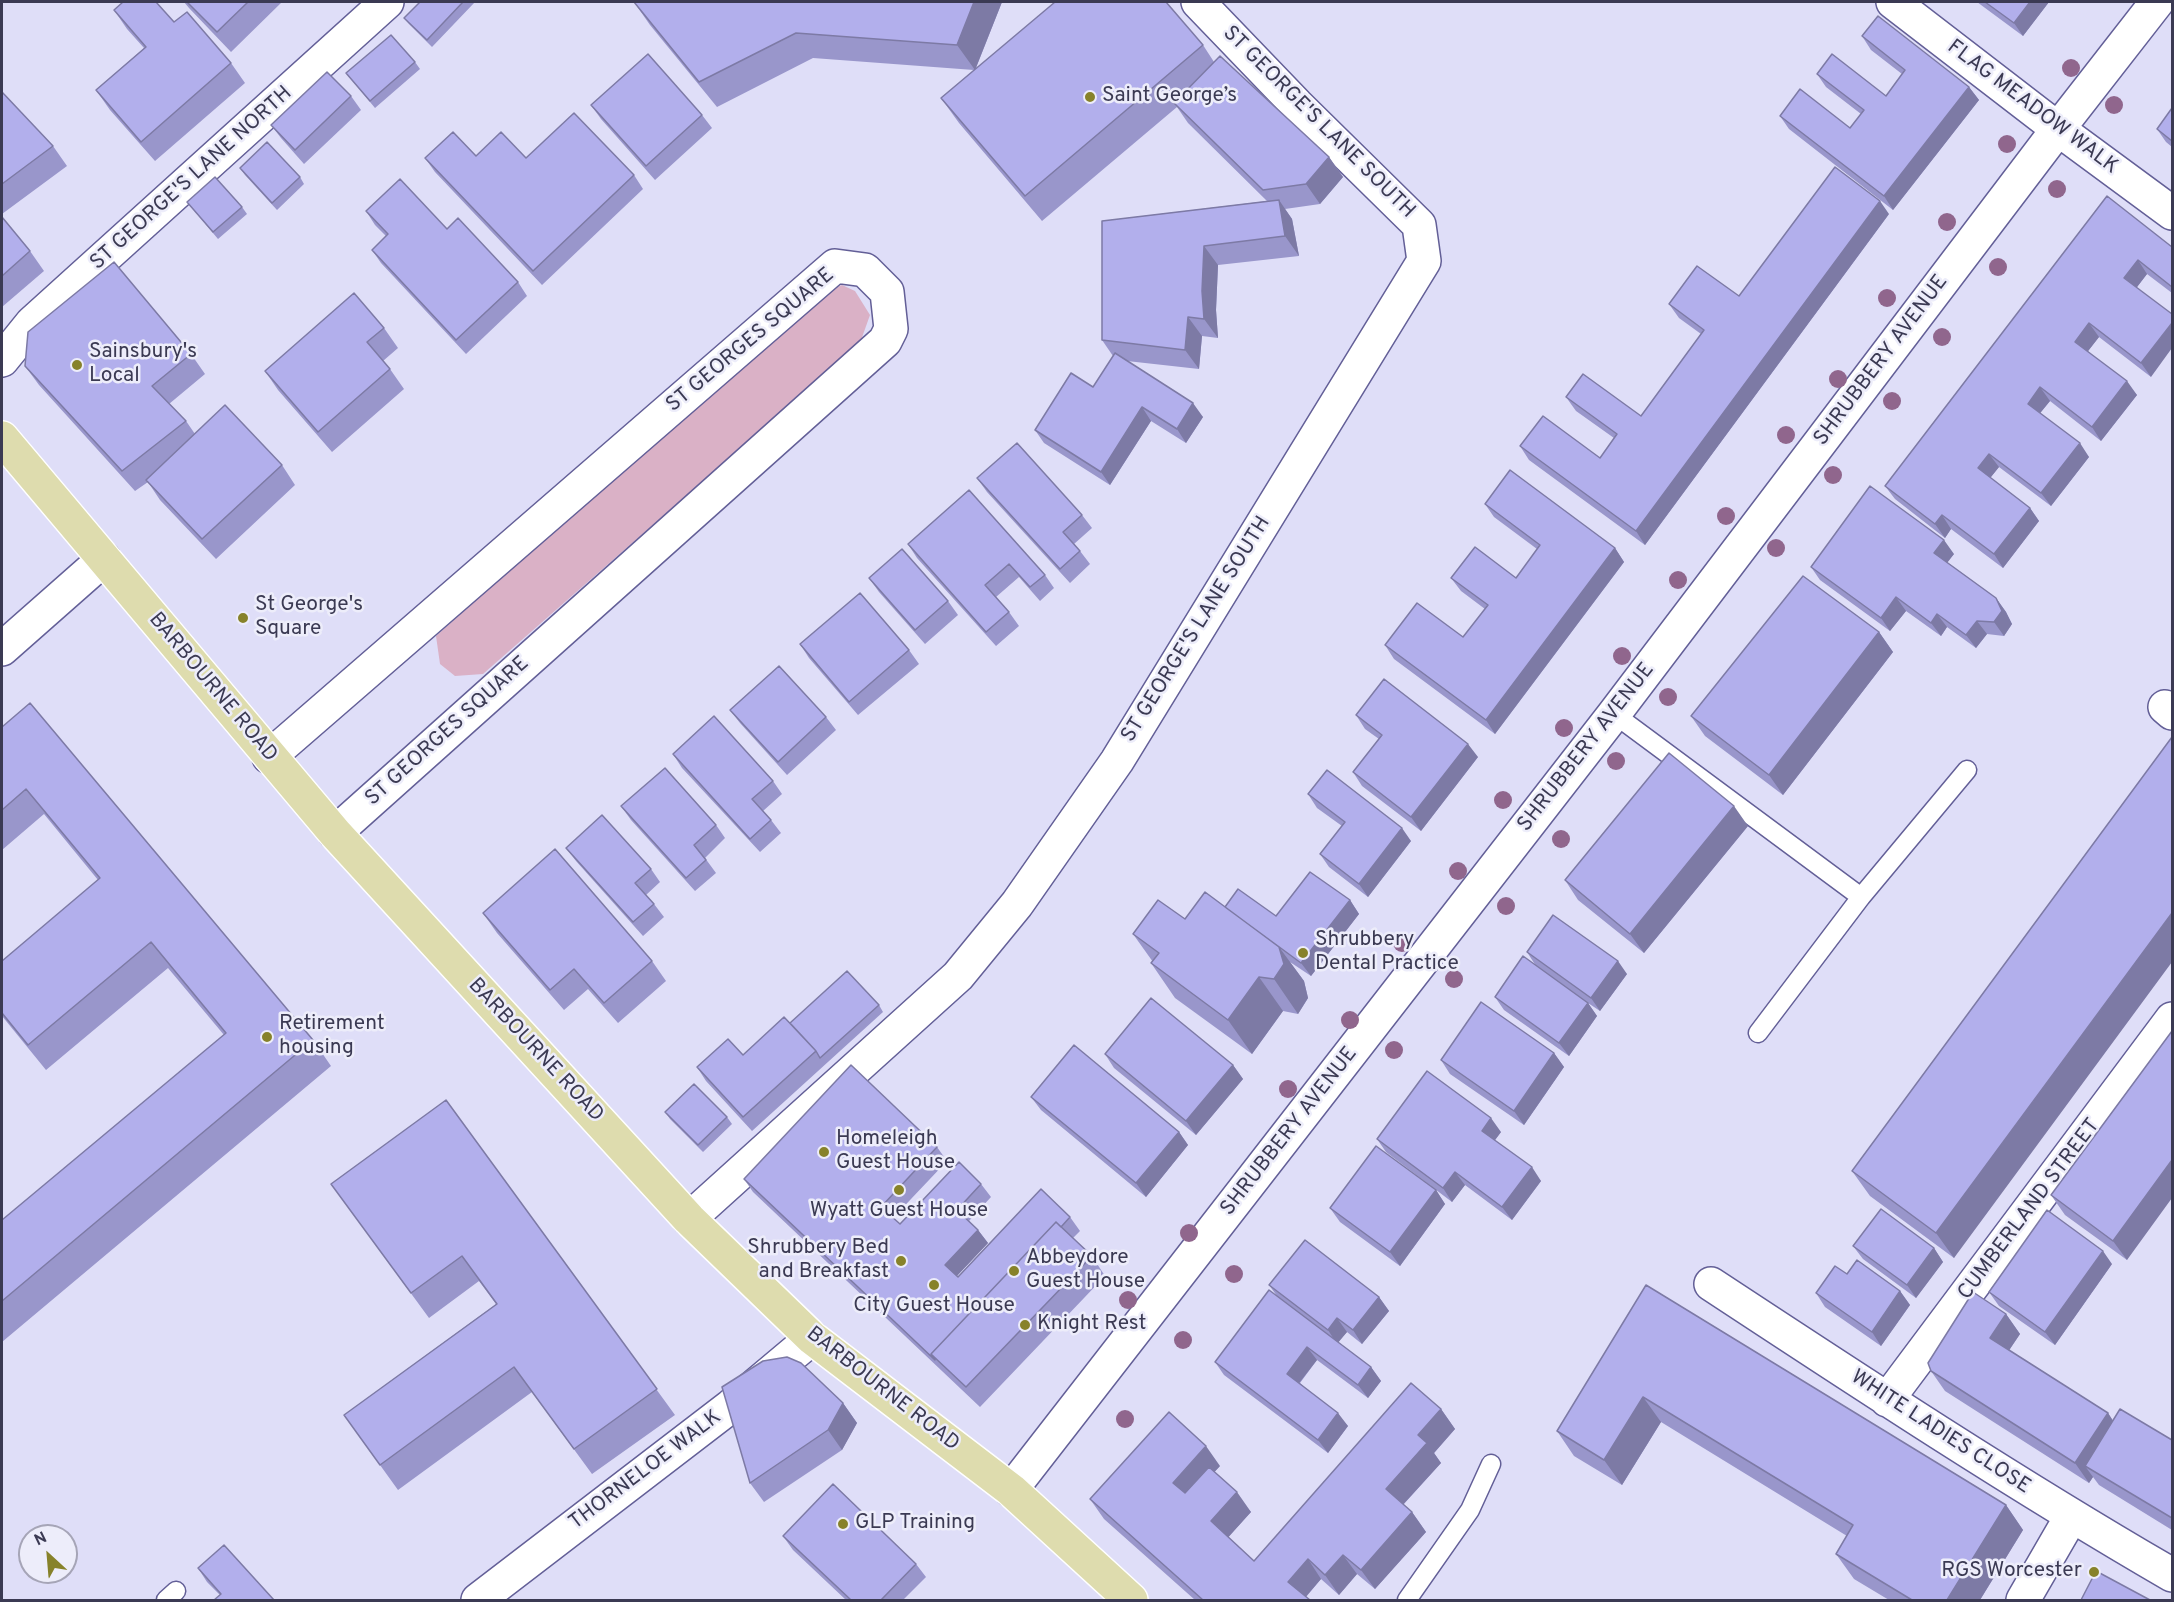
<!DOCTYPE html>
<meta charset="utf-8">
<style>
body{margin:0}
#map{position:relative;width:2174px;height:1602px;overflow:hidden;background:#dfdef8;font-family:Overpass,sans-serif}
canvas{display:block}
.frame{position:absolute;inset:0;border:3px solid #3b3a53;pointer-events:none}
.north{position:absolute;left:18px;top:1524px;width:60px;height:60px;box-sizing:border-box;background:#ededfa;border:2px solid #a6a5b7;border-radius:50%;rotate:334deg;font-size:16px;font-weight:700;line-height:24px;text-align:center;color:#3b3a53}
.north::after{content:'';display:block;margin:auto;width:21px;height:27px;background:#87822a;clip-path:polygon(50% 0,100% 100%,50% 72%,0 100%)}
</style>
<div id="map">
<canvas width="2174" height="1602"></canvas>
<div class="frame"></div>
<div class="north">N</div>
</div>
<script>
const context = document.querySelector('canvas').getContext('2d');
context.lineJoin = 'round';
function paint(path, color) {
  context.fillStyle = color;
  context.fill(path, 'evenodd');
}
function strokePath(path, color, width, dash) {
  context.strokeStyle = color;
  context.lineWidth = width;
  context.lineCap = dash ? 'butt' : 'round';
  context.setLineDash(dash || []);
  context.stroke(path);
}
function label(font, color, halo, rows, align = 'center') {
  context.font = font + ' Overpass,sans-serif';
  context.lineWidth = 5;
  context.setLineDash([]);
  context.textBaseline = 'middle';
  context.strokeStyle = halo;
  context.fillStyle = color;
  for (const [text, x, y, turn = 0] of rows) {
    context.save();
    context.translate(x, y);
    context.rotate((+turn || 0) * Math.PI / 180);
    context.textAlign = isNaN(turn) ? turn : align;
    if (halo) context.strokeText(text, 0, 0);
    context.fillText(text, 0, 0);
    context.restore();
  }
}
paint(new Path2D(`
 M842,285L855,291L870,315L860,343L483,674L455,676L440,664L436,636L814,296Z`), '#dab1c6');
const lane = new Path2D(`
 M1614,714L1861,897
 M1758,1033L1861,897L1967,770
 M166,1600L176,1591
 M1407,1600L1470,1510L1491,1464`);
const street = new Path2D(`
 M1893,2L2058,129L2172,213
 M2,360L32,323L387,2
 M2,649L104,559
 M2165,707L2172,713
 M269,757L835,266L865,270L887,292L891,329L885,341L335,833
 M689,1219L958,976L1017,904L1117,761L1424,261L1419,225L1297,105L1198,2
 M1711,1284C1863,1384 2015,1484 2172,1575
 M1887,1400L2172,1019
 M1011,1490L1614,714L2058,129L2157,2
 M478,1600L731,1406L812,1338
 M2023,1600L2071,1517`);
const primary = new Path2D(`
 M2,438L335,833L689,1219L812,1338L1011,1490L1131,1600`);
strokePath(lane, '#635f97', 21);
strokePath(street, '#635f97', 36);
strokePath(primary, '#fff', 36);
strokePath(lane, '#fff', 18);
strokePath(street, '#fff', 33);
strokePath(primary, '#dedcae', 33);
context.fillStyle = '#90668d';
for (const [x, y] of [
 [2071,68],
 [2114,105],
 [2007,144],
 [2057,189],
 [1947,222],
 [1998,267],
 [1887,298],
 [1942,337],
 [1838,379],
 [1892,401],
 [1786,435],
 [1833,475],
 [1726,516],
 [1776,548],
 [1678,580],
 [1622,656],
 [1668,697],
 [1564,728],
 [1616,761],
 [1503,800],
 [1561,839],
 [1458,871],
 [1506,906],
 [1402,943],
 [1454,979],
 [1350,1020],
 [1394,1050],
 [1288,1089],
 [1189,1233],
 [1234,1274],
 [1128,1300],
 [1183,1340],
 [1125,1419]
]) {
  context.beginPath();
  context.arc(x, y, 9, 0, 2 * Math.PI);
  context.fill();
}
paint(new Path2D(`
 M184,2H282L231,52L189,8Z
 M420,2H475L432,47L409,24L404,18Z
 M634,2H1002L976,68L1203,45L1214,62L1329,157L1343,177L1320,204L1285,209L1292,219L1299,256L1218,265L1216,310L1218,338L1202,336L1199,369L1127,361L1203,417L1186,443L1151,421L1110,485L1044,443L1035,430L1093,387L1113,356L1102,340V221L1267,201L1188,123L1177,107L1042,221L959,123L941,98L974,70L813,58L717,107L650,25Z
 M1977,2H2049L2023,36Z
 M114,10L174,22L231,63L245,83L155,161L110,110L96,90L144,48L127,29Z
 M1862,36L1969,87L1979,100L1893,210L1789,129L1780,116L1850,128L1861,114L1826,87L1817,74L1886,96L1902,74L1871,50Z
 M415,62L420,69L375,108L346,73Z
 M2,92L53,146L67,166L2,214Z
 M351,96L361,110L304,164L281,138L271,125Z
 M591,105L702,115L712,128L655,180L601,119Z
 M2172,108V147L2166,142L2157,129Z
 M476,156L526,158L634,175L643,189L542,285L435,172L425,158Z
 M240,168L300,177L304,184L277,210L245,175Z
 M2107,196L2172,247V293L2147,274L2137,287L2151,377L2099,337L2088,351L2137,395L2101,441L2050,401L2040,413L2089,457L2051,506L1999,467L1990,478L2030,508L2039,521L2003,568L1951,529L1945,538L1895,499L1885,486Z
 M187,202L242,207L247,214L218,239Z
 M366,211L518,282L527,296L466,354L381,263L372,250L386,236L375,225Z
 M1889,214L1645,545L1529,460L1520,446L1600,458L1614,438L1576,411L1566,397L1641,416L1701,334L1679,318L1669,304L1739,296Z
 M2,217L30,251L44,271L2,307Z
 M384,328L398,348L383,361L390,369L404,389L332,452L278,390L265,371Z
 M191,354L205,374L169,404L186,421L195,434L282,465L295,485L216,559L160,500L148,482L135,491L39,385L25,366Z
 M977,478L1082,515L1092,528L1074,544L1080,551L1090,564L1070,583L987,492Z
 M969,490L1045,575L1054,588L1040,601L1019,577L996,597L1009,612L1019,626L996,646L917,558L908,544Z
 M1485,504L1615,548L1624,562L1495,734L1394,659L1385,645L1463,637L1485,609L1461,591L1451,578H1516L1537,549L1494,517Z
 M1954,554L1947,562L1996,598L2006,612L2012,624L2004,636L1987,634L1976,648L1947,627L1941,636L1906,611L1890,631L1820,580L1811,567Z
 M869,578L948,601L958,615L925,644L879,592Z
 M1879,632L1893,652L1783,795L1705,736L1691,716Z
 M800,644L909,650L919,664L858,715L809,658Z
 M730,710L826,717L836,730L787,775L740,723Z
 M1356,715L1478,757L1421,831L1362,786L1353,772L1379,739L1365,729Z
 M2,727L313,1040L331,1066L2,1342V1220L224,1035L168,968L46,1070L2,1016V961L98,880L44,814L2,850Z
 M2172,737L1954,1258L1870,1196L1852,1171Z
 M673,754L773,781L782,794L763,811L771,820L781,833L760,852L682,768Z
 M1308,794L1411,841L1368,897L1329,867L1320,854L1342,826L1317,808Z
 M621,806L716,825L725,838L705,858L716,873L695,891L631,820Z
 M1748,826L1644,953L1578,900L1565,880Z
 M566,848L651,869L660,882L646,895L654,904L664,917L643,936L576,861Z
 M1350,900L1359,914L1311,976L1290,962L1304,981L1308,998L1298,1014L1283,1011L1252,1054L1175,998L1151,963L1153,962L1133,934L1225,907L1276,916Z
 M483,913L652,961L666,981L618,1023L588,989L564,1010L497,933Z
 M1527,952L1627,974L1600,1011L1588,1003L1597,1016L1569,1056L1504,1010L1495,997L1536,966Z
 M879,1005L883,1012L752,1131L706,1081L697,1067L743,1055L790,1023Z
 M2172,1031L2127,1260L2065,1215L2051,1195Z
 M1554,1053L1564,1067L1524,1125L1450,1074L1441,1060Z
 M1105,1054L1233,1065L1243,1079L1196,1135L1114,1068Z
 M1031,1097L1179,1132L1188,1145L1146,1197L1041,1110Z
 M446,1100L675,1415L592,1474L532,1392L398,1490L344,1415L496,1304L479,1281L429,1318L331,1184Z
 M665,1112L727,1117L732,1124L703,1152L670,1119Z
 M1501,1132L1495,1140L1541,1181L1512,1220L1465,1185L1452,1202L1386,1152L1377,1139Z
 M937,1147L947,1161L893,1218L900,1224L981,1184L991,1197L969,1221L978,1230L988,1243L957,1276L958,1277L1070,1217L1080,1231L1073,1238L1092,1256L1105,1276L980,1407L753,1192L744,1179Z
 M1436,1190L1445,1204L1400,1266L1340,1222L1330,1208Z
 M1853,1246L1934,1248L1943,1262L1916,1298L1863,1259Z
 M2112,1264L2055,1345L1999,1306L1989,1292Z
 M1847,1274L1900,1291L1910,1305L1881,1346L1825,1307L1816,1293Z
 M1269,1285L1379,1297L1389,1311L1362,1344L1347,1332L1338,1342L1371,1367L1381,1381L1368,1398L1317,1360L1300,1383L1348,1426L1328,1453L1224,1375L1215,1362L1277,1296Z
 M1646,1285L2006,1505L2023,1530L1980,1600H1889L1854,1579L1836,1554L1847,1536L1661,1422L1622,1485L1574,1456L1557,1431Z
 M2006,1314L2020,1334L2009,1350L2108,1413L2113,1421L2172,1440V1530L2099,1485L2093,1477L2089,1483L1945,1391L1931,1371Z
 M843,1403L857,1423L842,1450L764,1502L750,1483Z
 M1441,1409L1455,1429L1434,1453L1441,1463L1403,1505L1412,1512L1426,1532L1375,1589L1357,1574L1339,1595L1321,1579L1306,1597L1310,1600H1195L1104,1519L1090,1499L1220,1466L1214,1472L1251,1512L1228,1537L1254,1561Z
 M783,1536L916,1564L926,1577L903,1600H846L793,1550Z
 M198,1568L274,1600L220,1595L207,1582Z`), '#9996cb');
paint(new Path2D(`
 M974,2H1002L975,70L957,45Z
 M2030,2H2049L2023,36L2014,23Z
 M1969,87L1979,100L1893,210L1884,196Z
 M1329,157L1343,177L1320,204L1306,184Z
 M1279,200L1292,219L1299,256L1285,236Z
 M1880,201L1889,214L1645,545L1636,531Z
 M1204,246L1218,265L1216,310L1218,338L1204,319L1202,291Z
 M2138,260L2147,274L2134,291L2124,278Z
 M1188,317L1202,336L1199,369L1185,350Z
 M2089,323L2099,337L2085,355L2075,342Z
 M2172,323V348L2151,377L2141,363Z
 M2127,381L2137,395L2101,441L2092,427Z
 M2040,387L2050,401L2037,417L2028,404Z
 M1193,403L1203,417L1186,443L1177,429Z
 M1142,407L1151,421L1110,485L1101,472Z
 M2080,443L2089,457L2051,506L2041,493Z
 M1989,454L1999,467L1987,482L1978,468Z
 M2030,508L2039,521L2003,568L1994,554Z
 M1942,515L1951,529L1945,538L1935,524Z
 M1944,540L1954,554L1944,567L1934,553Z
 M1615,548L1624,562L1495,734L1486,720Z
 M1896,597L1906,611L1890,631L1881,618Z
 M1996,598L2006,612L2012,624L2004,636L1994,622Z
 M1937,614L1947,627L1941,636L1931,623Z
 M1977,621L1987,634L1976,648L1966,635Z
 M1879,632L1893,652L1783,795L1769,775Z
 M1468,744L1478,757L1421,831L1411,817Z
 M1734,806L1748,826L1644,953L1630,934Z
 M1402,828L1411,841L1368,897L1359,884Z
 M1350,900L1359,914L1311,976L1301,963Z
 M2172,913V962L1954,1258L1936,1233Z
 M1279,947L1304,981L1308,998L1298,1014L1274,979Z
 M1618,961L1627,974L1600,1011L1591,998Z
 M1259,977L1283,1011L1252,1054L1228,1020Z
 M1588,1003L1597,1016L1569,1056L1559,1043Z
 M1554,1053L1564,1067L1524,1125L1514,1111Z
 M1233,1065L1243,1079L1196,1135L1186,1121Z
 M1491,1118L1501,1132L1492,1144L1482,1131Z
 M1179,1132L1188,1145L1146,1197L1136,1183Z
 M2172,1160V1198L2127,1260L2113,1241Z
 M1532,1167L1541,1181L1512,1220L1502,1207Z
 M1455,1172L1465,1185L1452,1202L1443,1188Z
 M1436,1190L1445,1204L1400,1266L1390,1252Z
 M978,1230L988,1243L954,1279L945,1265Z
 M1934,1248L1943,1262L1916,1298L1907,1285Z
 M2103,1251L2112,1264L2055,1345L2045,1332Z
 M1900,1291L1910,1305L1881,1346L1872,1332Z
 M1379,1297L1389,1311L1362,1344L1353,1330Z
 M2006,1314L2020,1334L2004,1358L1990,1338Z
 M1337,1318L1347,1332L1337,1344L1328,1330Z
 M1307,1347L1317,1360L1296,1387L1287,1374Z
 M1371,1367L1381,1381L1368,1398L1358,1385Z
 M1643,1397L1661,1422L1622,1485L1604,1460Z
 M843,1403L857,1423L842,1450L828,1430Z
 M1441,1409L1455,1429L1434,1453L1441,1463L1399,1509L1386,1489L1418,1435Z
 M1338,1413L1348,1426L1328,1453L1318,1440Z
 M2108,1413L2121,1433L2085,1466L2093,1477L2089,1483L2075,1463Z
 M1206,1446L1220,1466L1187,1502L1173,1483Z
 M1237,1492L1251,1512L1225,1541L1211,1521Z
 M2006,1505L2023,1530L1980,1600H1947Z
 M1412,1512L1426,1532L1375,1589L1361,1570Z
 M1343,1555L1357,1574L1339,1595L1325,1575Z
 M1308,1559L1321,1579L1303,1600L1288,1582Z`), '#7d7aa5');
const building = new Path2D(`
 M123,2H156L174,22L187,12L231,63L141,142L96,90L146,47L114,10Z
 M187,2H248L217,32Z
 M420,2H463L427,40L404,18Z
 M634,2H974L957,45L796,33L699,82Z
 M1055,2H1166L1203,45L1025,196L941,98Z
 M1985,2H2030L2014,23Z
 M1878,16L1969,87L1884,196L1780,116L1800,89L1850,128L1864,110L1817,74L1832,54L1886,96L1905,70L1862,36Z
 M391,35L415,62L370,101L346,73Z
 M648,54L702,115L646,166L591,105Z
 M1220,56L1329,157L1306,184L1263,190L1174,103Z
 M327,72L351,96L295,150L271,125Z
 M2,92L53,146L2,184Z
 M2172,108V141L2157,129Z
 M574,113L634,175L533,271L425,158L453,132L476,156L501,132L526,158Z
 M267,142L300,177L272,203L240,168Z
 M1835,167L1880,201L1636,531L1520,446L1543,416L1600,458L1617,434L1566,397L1583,374L1641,416L1704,330L1669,304L1697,266L1739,296Z
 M215,177L242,207L213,232L187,202Z
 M400,179L447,229L458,218L518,282L456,340L372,250L388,234L366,211Z
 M2107,196L2172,247V287L2138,260L2124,278L2172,314V323L2141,363L2089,323L2075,342L2127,381L2092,427L2040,387L2028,404L2080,443L2041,493L1989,454L1978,468L2030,508L1994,554L1942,515L1935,524L1885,486Z
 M1279,200L1285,236L1204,246L1202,291L1204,319L1188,317L1185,350L1102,340V221Z
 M2,217L30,251L2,276Z
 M114,262L191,354L152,386L186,421L122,471L25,366L28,332Z
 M354,293L384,328L367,342L390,369L318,432L265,371Z
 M1115,353L1193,403L1177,429L1142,407L1101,472L1035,430L1071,373L1093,387Z
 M225,405L282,465L202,539L146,480Z
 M1017,443L1082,515L1063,532L1080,551L1060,569L977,478Z
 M1510,470L1615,548L1486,720L1385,645L1417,603L1463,637L1488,605L1451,578L1475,547L1516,578L1540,545L1485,504Z
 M1870,486L1944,540L1934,553L1996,598L2002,611L1994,622L1977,621L1966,635L1937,614L1931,623L1896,597L1881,618L1811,567Z
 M969,490L1045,575L1030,587L1009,564L985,585L1009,612L986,632L908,544Z
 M902,549L948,601L915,630L869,578Z
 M1803,576L1879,632L1769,775L1691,716Z
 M860,593L909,650L849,702L800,644Z
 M779,666L826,717L778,762L730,710Z
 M1384,679L1468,744L1411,817L1353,772L1382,735L1356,715Z
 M30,703L313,1040L2,1301V1220L226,1033L151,942L28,1045L2,1013V961L100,878L26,789L2,810V727Z
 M714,716L773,781L752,799L771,820L750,839L673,754Z
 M2172,737V913L1936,1233L1852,1171Z
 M1669,753L1734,806L1630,934L1565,880Z
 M665,768L716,825L694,845L706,860L686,878L621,806Z
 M1327,770L1402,828L1359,884L1320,854L1345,822L1308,794Z
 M602,815L651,869L635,883L654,904L633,922L566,848Z
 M555,849L652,961L604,1003L574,969L550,990L483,913Z
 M1310,872L1350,900L1301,963L1225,907L1238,889L1276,916Z
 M1205,892L1279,947L1284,964L1274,979L1259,977L1228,1020L1151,963L1159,953L1133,934L1158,900L1185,919Z
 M1553,915L1618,961L1591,998L1527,952Z
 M1523,956L1588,1003L1559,1043L1495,997Z
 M847,971L879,1005L820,1058L816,1051L790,1023Z
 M1151,998L1233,1065L1186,1121L1105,1054Z
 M1481,1002L1554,1053L1514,1111L1441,1060Z
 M784,1017L816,1051L743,1117L697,1067L728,1039L743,1055Z
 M2172,1031V1160L2113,1241L2051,1195Z
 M1074,1045L1179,1132L1136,1183L1031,1097Z
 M851,1065L937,1147L881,1207L900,1224L959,1162L981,1184L957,1210L978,1230L945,1265L958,1277L1041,1189L1070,1217L1061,1227L1056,1222L931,1354L935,1360L744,1179Z
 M1427,1071L1491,1118L1482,1131L1532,1167L1502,1207L1455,1172L1443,1188L1377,1139Z
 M694,1084L727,1117L698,1145L665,1112Z
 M446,1100L657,1389L574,1449L514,1367L380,1465L344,1415L497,1304L462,1256L411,1293L331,1184Z
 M1376,1146L1436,1190L1390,1252L1330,1208Z
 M1881,1209L1934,1248L1907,1285L1853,1246Z
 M2047,1210L2103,1251L2045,1332L1989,1292Z
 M1056,1222L1092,1256L966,1387L931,1354Z
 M1305,1240L1379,1297L1353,1330L1337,1318L1328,1330L1269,1285Z
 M1857,1260L1900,1291L1872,1332L1816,1293L1835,1266L1847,1274Z
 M1646,1285L2006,1505L1947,1600H1912L1836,1554L1853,1525L1643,1397L1604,1460L1557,1431Z
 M1269,1290L1371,1367L1358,1385L1307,1347L1287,1374L1338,1413L1318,1440L1215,1362Z
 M1973,1292L2006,1314L1990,1338L2108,1413L2075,1463L1931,1371L1928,1363Z
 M787,1357L801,1363L843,1403L828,1430L750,1483L722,1387L763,1361Z
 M1411,1383L1441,1409L1418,1435L1427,1443L1386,1489L1412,1512L1361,1570L1343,1555L1325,1575L1308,1559L1288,1582L1310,1600H1203L1090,1499L1169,1412L1206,1446L1173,1483L1185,1493L1209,1467L1237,1492L1211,1521L1254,1561Z
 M2120,1409L2172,1440V1518L2085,1466Z
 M833,1484L916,1564L881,1600H851L783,1536Z
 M224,1545L274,1600H214L221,1594L198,1568Z
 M2096,1571L2150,1600H2081Z`);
paint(building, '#b2afec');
strokePath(building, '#7d7aa5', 1.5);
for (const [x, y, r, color] of [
 [1090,97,6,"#87822a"],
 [77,365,6,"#87822a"],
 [243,618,6,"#87822a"],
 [1303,953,6,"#87822a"],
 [267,1037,6,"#87822a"],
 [824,1152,6,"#87822a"],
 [899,1190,6,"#87822a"],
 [901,1261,6,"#87822a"],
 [1014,1271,6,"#87822a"],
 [934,1285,6,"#87822a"],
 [1025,1325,6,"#87822a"],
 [843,1524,6,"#87822a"],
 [2094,1572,6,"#87822a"]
]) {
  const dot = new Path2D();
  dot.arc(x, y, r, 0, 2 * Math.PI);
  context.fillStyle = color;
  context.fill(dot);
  strokePath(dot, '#ededfa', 2);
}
label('21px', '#3b3a53', '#ededfa', [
 ["Saint George’s",1102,97],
 ["Sainsbury's",89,353],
 ["Local",89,377],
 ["St George's",255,606],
 ["Square",255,630],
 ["Shrubbery",1315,941],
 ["Dental Practice",1315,965],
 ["Retirement",279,1025],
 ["housing",279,1049],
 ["Homeleigh",836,1140],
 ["Guest House",836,1164],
 ["Wyatt Guest House",899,1212,"center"],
 ["Shrubbery Bed",889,1249,"right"],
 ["and Breakfast",889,1273,"right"],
 ["Abbeydore",1026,1259],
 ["Guest House",1026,1283],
 ["City Guest House",934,1307,"center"],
 ["Knight Rest",1037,1325],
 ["GLP Training",855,1524],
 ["RGS Worcester",2082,1572,"right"]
], 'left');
label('21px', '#3b3a53', '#ededfa', [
 ["FLAG MEADOW WALK",2032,108,37],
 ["ST GEORGE'S LANE SOUTH",1318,123,45],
 ["ST GEORGE'S LANE NORTH",192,179,-42],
 ["ST GEORGES SQUARE",751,341,-40],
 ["SHRUBBERY AVENUE",1882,361,-53],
 ["ST GEORGE'S LANE SOUTH",1197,630,-58],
 ["BARBOURNE ROAD",212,688,50],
 ["ST GEORGES SQUARE",448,732,-42],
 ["SHRUBBERY AVENUE",1587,748,-52],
 ["BARBOURNE ROAD",535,1051,47],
 ["SHRUBBERY AVENUE",1290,1132,-52],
 ["CUMBERLAND STREET",2030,1210,-53],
 ["BARBOURNE ROAD",882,1390,38],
 ["WHITE LADIES CLOSE",1940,1433,33],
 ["THORNELOE WALK",646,1471,-37]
]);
</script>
